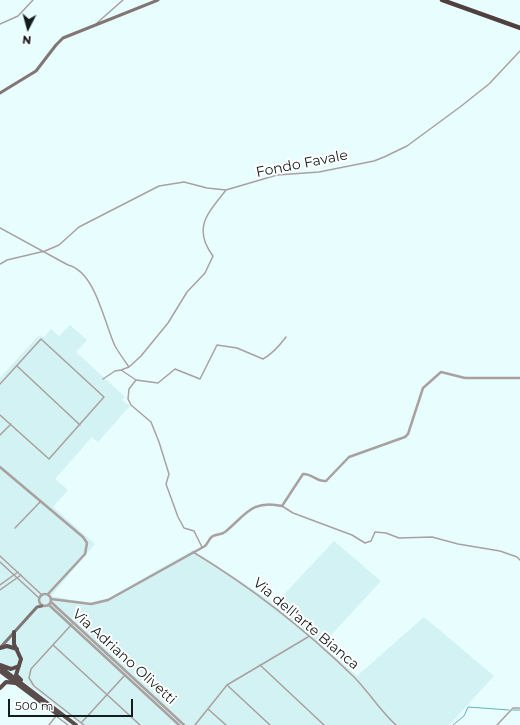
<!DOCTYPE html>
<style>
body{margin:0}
#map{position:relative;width:520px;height:725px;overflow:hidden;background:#e8fdfe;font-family:Montserrat,sans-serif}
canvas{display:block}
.north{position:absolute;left:8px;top:8px;width:40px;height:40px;-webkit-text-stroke:3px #fff;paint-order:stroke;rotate:186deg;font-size:11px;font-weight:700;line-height:16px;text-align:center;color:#141c1c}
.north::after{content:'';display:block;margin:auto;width:14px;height:18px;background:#141c1c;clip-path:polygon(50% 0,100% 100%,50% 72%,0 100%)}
.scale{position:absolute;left:8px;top:699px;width:125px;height:18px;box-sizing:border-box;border:2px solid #141c1c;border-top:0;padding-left:5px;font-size:12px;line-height:14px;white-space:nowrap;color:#141c1c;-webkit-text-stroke:3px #fff;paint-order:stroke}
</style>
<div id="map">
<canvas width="520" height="725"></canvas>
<div class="north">N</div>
<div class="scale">500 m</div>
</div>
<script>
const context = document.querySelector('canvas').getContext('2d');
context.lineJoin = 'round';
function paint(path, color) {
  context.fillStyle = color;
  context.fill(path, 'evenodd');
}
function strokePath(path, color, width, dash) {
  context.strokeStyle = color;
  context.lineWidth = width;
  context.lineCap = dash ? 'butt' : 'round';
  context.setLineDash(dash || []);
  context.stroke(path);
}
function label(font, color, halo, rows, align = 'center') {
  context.font = font + ' Montserrat,sans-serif';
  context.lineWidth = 4;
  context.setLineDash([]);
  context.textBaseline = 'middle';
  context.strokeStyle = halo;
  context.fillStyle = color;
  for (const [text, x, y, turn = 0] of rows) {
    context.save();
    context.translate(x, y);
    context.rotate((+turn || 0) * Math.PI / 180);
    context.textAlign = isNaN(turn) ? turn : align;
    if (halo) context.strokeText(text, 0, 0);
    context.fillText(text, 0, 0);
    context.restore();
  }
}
paint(new Path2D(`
 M70,325L87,340L76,352L125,397L122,400L130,406L98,442L92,437L55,479L68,490L53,507L95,544L51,596L90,603L109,598L193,550L275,604L334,541L381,581L322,645L357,676L424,617L494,676L449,725H175L172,723L170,725H81L0,663V378L38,336L44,337L51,329L59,336Z`), '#d3f2f3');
strokePath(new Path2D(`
 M513,710H520
 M453,725L464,716L468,707L509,710`), '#64b2b6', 1);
strokePath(new Path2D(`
 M97,23L123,0
 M0,24L18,16L33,0
 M0,228L68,265C96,272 104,323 115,346C119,353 124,360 129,367L121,370L136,380L129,389L128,399L131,405L151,422L159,442L169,474L166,484L178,517L184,528L194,531L202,547
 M0,264L7,260L45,251L59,245L79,227L159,186L184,182L207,188L226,190L277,175L319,172L374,161L384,157L407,146L460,107L489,84L520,51
 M17,366L80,425
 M129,367L141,356L168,323L187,292L205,273L213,256C192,228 208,213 226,190
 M103,379L115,371L121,370
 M136,380L158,383L175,369L200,379L217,345L237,348L263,359C272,354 280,345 286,337
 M0,384L41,339L104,397L49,459L0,415
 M0,435L11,424
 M282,506L293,513L352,535L365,543L371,541L375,532L386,533L399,538L432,537L458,544L500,551L517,557L520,560
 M15,528L41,501
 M193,552C251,587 305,629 354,677C369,692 380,711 396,725
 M0,556L42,595
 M0,562L39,598
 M0,585L18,572
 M0,590L21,575
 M72,624L31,669L29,678L34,686L84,725
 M53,645L140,725
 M260,665L324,725
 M227,685L270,725
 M208,709L226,725
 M82,722L125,675
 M49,725L56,716L68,725
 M195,725L227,685L308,637
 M497,725L513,708H520`), '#a9a0a0', 1.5);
strokePath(new Path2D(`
 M0,467L83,537L87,543L85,554L48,594
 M39 600a6 6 0 1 1 12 0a6 6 0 1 1-12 0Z
 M51,599L91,604L108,600L205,546C208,543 210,537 213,536C217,534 221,535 225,532C245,516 251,499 282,506L303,474C311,473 317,482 326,481L349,457L405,437L408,434L423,388L441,372L465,378H520
 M51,602L184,725
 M49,605L179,725`), '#a9a0a0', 2.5);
strokePath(new Path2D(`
 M0,93L36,71L56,45L63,38L158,0
 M0,648L37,607L42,606`), '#827675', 3);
strokePath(new Path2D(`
 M14,632V644L21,659L16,675L21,680
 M0,648L7,646L17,649
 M0,665L11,669L19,666
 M0,667L76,725
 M0,671L57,714
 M0,688L6,682L15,683`), '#5b4c4c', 4);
strokePath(new Path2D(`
 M442,0L520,28`), '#4f403f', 4.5);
label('14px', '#141c1c', '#fff', [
 ["Fondo Favale",302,164,-11],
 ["Via dell'arte Bianca",306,624,40],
 ["Via Adriano Olivetti",124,657,42]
]);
</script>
